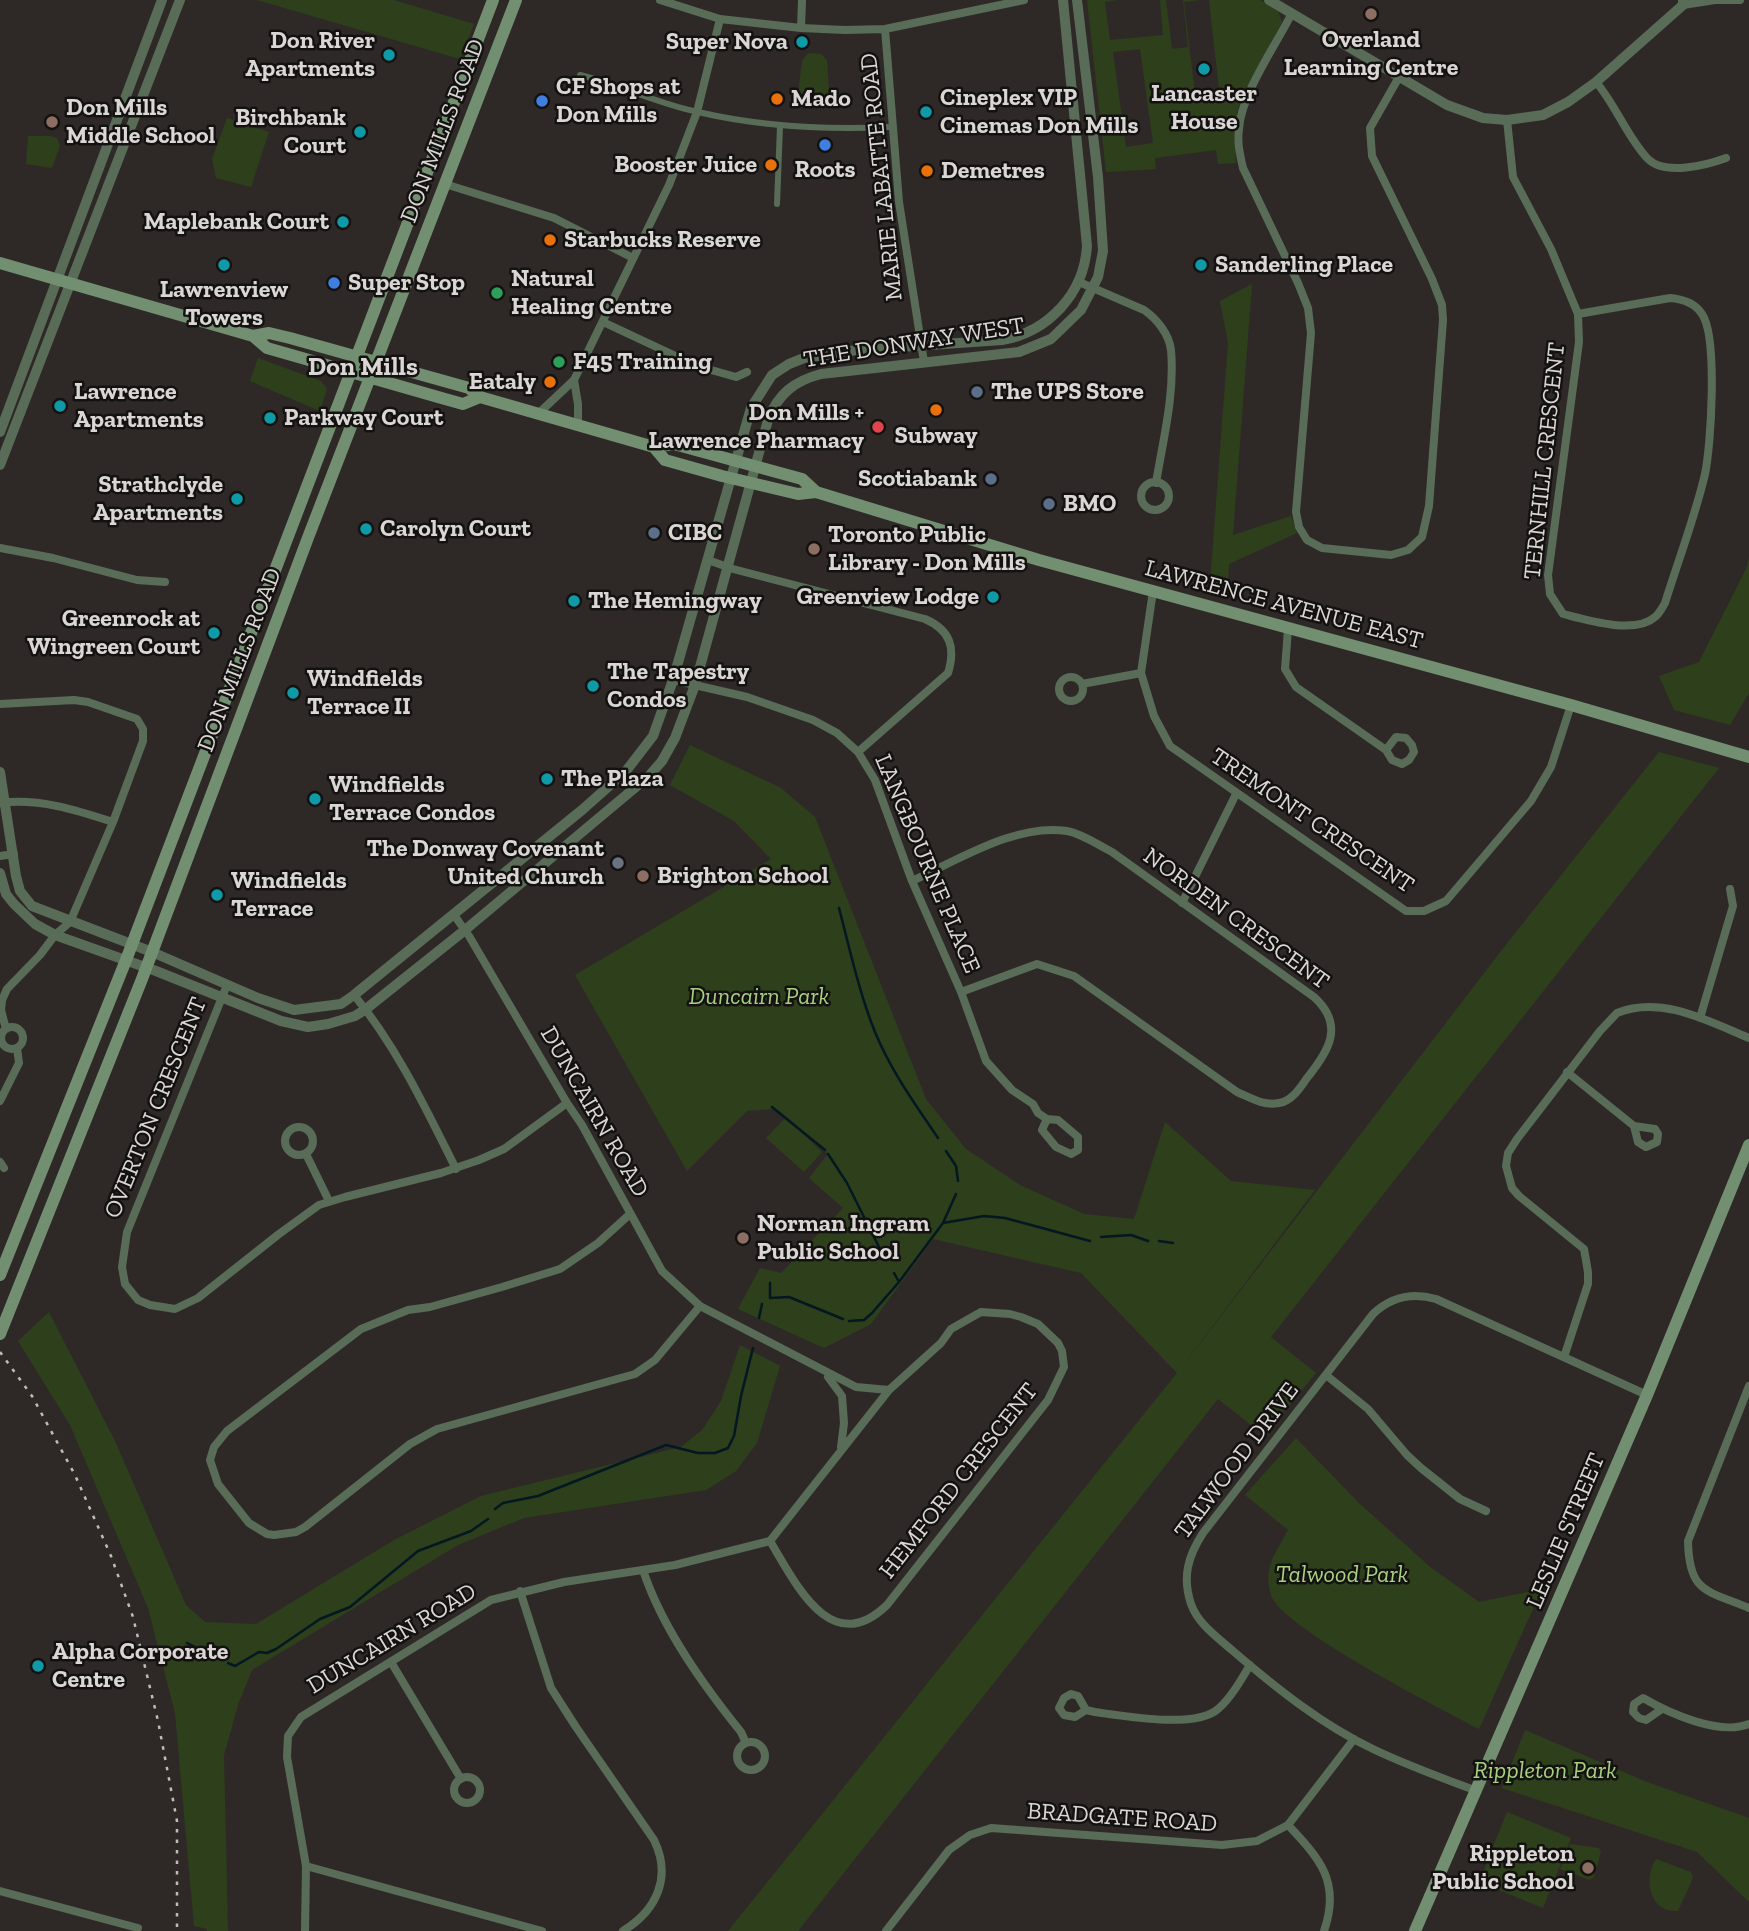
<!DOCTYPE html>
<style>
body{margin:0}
canvas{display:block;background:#2e2927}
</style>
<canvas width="1749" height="1931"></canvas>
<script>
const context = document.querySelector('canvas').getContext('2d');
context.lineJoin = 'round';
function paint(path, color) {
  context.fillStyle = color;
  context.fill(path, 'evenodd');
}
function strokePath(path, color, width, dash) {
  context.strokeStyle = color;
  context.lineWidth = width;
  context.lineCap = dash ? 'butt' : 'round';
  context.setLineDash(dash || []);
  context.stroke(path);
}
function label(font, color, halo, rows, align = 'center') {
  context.font = font + ' "Zilla Slab",serif';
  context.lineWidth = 5;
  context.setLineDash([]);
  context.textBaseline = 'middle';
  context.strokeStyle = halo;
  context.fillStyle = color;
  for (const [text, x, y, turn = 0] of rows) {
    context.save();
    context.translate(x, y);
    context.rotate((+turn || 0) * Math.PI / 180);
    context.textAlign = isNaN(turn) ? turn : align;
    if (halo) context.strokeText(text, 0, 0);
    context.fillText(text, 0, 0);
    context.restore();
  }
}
paint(new Path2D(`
 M257,0H394L474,24L460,59Z
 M1087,0H1117L1105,2L1110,40L1163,35L1160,0H1166L1172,49L1188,47L1183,0H1200L1184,2L1196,102L1220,98L1209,0H1260L1278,11L1282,22L1238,108L1234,137L1236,163L1218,164L1216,150L1155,158L1156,169L1106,172ZM1140,49L1153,143L1126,147L1113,52Z
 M808,53L821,54L827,60L829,93L821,103L806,102L798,94L802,61Z
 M227,118L269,132L251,187L216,178L212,159Z
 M28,136H50L57,138L60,146L52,168L26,164Z
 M1252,284L1233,535L1291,516L1297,533L1229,564L1228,589L1210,584L1228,343L1220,301Z
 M258,358L321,381L327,389L320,411L250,381Z
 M1749,558V693L1730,725L1674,710L1659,676L1699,662L1746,569Z
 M690,745L781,788L815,817L926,1099L966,1149L1020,1185L1084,1214L1134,1219L1165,1122L1231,1181L1315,1190L1178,1372L1508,942L1659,752L1719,768L1271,1337L1316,1373L1264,1435L1218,1399L798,1931H728L1177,1373L1081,1273L933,1239L871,1324L824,1348L738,1309L760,1268L781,1273L843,1208L809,1178L828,1154L792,1124L822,1152L804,1172L766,1138L785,1118L773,1109L747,1111L687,1171L575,975L771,859L734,821L670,785Z
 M49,1312L116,1443L186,1605L205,1622L256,1624L394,1540L481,1496L681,1447L703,1429L721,1401L740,1345L780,1366L757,1443L736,1471L706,1490L524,1518L458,1545L252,1670L238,1705L224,1755L228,1931H207V1929L194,1926L175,1713L148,1608L70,1425L18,1341Z
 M1296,1438L1359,1503L1429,1566L1479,1602L1542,1589L1479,1729C1443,1710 1280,1627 1271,1595C1263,1566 1275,1555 1288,1530L1245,1495Z
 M1525,1730L1647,1782L1749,1818V1902L1697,1852L1502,1788Z
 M1507,1812L1571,1838L1543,1908L1479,1882Z
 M1570,1844L1599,1848L1601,1852L1594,1877L1590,1880L1560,1869Z
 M1656,1859L1691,1872L1693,1878L1678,1911C1649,1913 1643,1878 1656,1859Z`), '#2d3f1b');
strokePath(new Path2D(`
 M839,908C850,950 859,992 875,1032C891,1071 915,1104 938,1138
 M772,1107L825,1150
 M946,1151L956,1166L958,1181
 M828,1154L847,1183L884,1257
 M943,1223L984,1216L1005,1218L1090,1241
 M1101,1237L1131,1235L1148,1241
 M1159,1241L1173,1243
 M894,1273L899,1282
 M770,1283V1298L789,1297L843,1319
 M759,1318L762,1304
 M849,1321L864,1320L872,1313L899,1282L943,1223L956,1194
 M495,1509L503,1503L538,1496L666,1445L698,1453H715L728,1448L734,1436L741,1396L753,1348
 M187,1643L220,1659
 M228,1663L235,1666L259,1652L267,1653L276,1649L320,1619L350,1607L418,1551L471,1531L488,1519`), '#031821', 2.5);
strokePath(new Path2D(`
 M580,75C620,85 658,104 698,112C762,127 826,130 891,127
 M777,204L780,126`), '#586c58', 6);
strokePath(new Path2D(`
 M660,0L720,19L801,28L845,30L885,29L1024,0
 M1683,5L1715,0H1740
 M1292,13C1276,45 1241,94 1239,129C1237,143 1240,155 1243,168L1298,283L1308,308L1311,333L1296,512L1299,527L1307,540L1322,548L1391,555L1408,550L1422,537L1429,506L1443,320L1442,305L1432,279L1372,156L1370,128L1399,77
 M801,28L802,0
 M885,29L899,202L924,362
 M1596,82C1615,104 1629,140 1648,159C1665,176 1707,165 1726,158
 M1507,120L1513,177L1551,249L1578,314L1579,342L1548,575L1550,594L1563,614C1586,620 1635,635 1655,617C1659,614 1662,608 1665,603C1678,561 1695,517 1705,474C1711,446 1718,337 1702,314C1695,303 1682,299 1670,298L1578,314
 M445,184L554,218L633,258
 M1079,282L1144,310C1157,319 1169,334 1171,350C1175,394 1163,440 1156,483
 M603,322L697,366L736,377L747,372
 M574,380L578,404V425
 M539,413L574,380L669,185L697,112L720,19
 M1141 496a14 14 0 1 1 28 0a14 14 0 1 1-28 0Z
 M0,548L53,558L137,580L165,582
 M708,560L733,569L925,619C950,630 956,647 948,673L858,752
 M1153,591L1141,673L1154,716L1170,746L1406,911H1424L1446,901L1531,801L1551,767L1571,705
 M1288,629L1285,669L1296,687L1386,750L1392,760L1402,764L1409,760L1414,752L1412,745L1406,738L1396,737L1386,750
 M1059 689a12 12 0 1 1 24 0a12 12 0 1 1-24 0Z
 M673,680L747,697L813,720L837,733L858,752L875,780L912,881L961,992L986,1061L1012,1090L1033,1104L1038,1113L1047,1119L1058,1120L1078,1137V1150L1071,1154L1056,1147L1042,1130L1047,1119
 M1082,684L1141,673
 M0,704L74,700L88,702L137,719L143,729V741L113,822L70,922L55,935L40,955L7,989L2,1000L1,1010L6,1029
 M0,803C39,798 76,810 113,822
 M0,856L14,854
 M912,881C958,860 1016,823 1067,831C1083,834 1098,845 1112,852L1314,997C1345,1025 1329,1051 1307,1078C1300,1088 1292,1101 1279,1103C1263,1106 1251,1098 1237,1092L1074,976L1037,964L961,992
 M1182,903L1236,794
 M454,915L469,936L567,1103L582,1125L662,1271L700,1306L856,1387L889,1390
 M227,985L127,1232L122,1267L125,1284L138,1300L150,1305L175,1309L198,1298L279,1234L319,1205L345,1197L441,1173L479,1160L504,1149L567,1103
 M354,995C397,1047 426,1109 456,1169
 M1700,1018L1733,906L1730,889
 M1 1038a11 11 0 1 1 22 0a11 11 0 1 1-22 0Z
 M1567,1072L1634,1126L1638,1142L1646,1147L1657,1142L1658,1134L1655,1129L1634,1126
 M0,1101L19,1063L17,1048
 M285 1141a14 14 0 1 1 28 0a14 14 0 1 1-28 0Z
 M306,1154L329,1201
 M0,1162L4,1168
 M630,1214L598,1243L560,1269L502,1287L430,1307L408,1310L361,1329L227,1431L214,1447L210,1460L218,1484L249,1523L267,1534L274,1535L296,1532L305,1527L410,1444L437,1429L635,1374L655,1360L700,1306
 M1564,1357L1588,1284V1272L1584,1249L1519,1196L1512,1188L1506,1166L1508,1153L1517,1139L1600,1031L1617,1013C1661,995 1708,1021 1749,1038
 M1326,1375L1368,1409L1407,1455L1421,1468L1460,1499L1486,1511
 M828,1377L842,1396L844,1423L841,1447
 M1749,1386L1688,1541C1689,1593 1706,1590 1749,1608
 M643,1570C662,1628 703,1685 741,1732L746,1743
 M520,1591L551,1688L576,1727L654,1840C672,1877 657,1910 623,1931
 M391,1662L461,1779
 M1662,1709L1646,1720L1639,1718L1633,1712L1634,1704L1643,1698C1669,1713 1719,1736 1749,1724
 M1086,1710L1075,1717L1064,1715L1059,1708L1064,1698L1071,1694L1078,1696L1086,1710L1095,1712C1124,1716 1196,1729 1218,1709C1231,1698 1241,1680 1250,1665
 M737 1756a14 14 0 1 1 28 0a14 14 0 1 1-28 0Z
 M454 1790a13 13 0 1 1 26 0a13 13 0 1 1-26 0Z
 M1477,1791C1442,1778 1406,1765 1373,1749C1322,1725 1275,1687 1233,1651C1217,1637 1198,1624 1191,1604C1182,1577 1188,1556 1203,1533L1373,1314C1391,1297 1411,1292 1436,1299L1647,1395
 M1288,1825C1320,1859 1341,1882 1324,1931
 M306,1866L542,1931
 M0,1891L138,1928
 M305,1931L306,1866L287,1757L288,1736L301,1717L491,1600L564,1582L675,1565L770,1541L889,1390L941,1343L951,1329L981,1312L1010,1314L1021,1317L1038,1324L1058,1343L1062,1351L1064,1367L1048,1400L887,1605C831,1659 796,1584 770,1541
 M886,1931L949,1850L970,1835L991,1828L1222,1845L1257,1841L1288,1825L1354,1739`), '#586c58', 8);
strokePath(new Path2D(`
 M1269,0L1447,105L1483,118L1507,120L1543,115L1568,102L1596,82L1683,5V0
 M0,432L162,0
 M0,465L180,0
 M0,772L16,876L20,891L32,906L152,952L258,998L294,1010L341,1004L354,995L582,810L626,771L653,736L673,680L751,408L772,375L789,364L804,358L857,350L1002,340C1048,332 1084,294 1087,246L1063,0
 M0,873L6,894L14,904L35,924L55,935L156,971L281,1021L308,1027L328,1024L355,1016L366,1009L465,930L649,776L662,761L675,738L695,685L768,420C778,394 794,381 821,374L1019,352L1051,339L1081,310L1098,277L1103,251L1098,177L1077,0`), '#586c58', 10);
strokePath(new Path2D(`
 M0,263L253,336L269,333L290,338L469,388L480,397L654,447L674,444L802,479L816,492L1039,560L1571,705L1749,757
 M253,336L267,348L445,399L463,404L480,397
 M654,447L665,460L722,476L798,494L816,492
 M0,1275L126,960L493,0
 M0,1334L142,979L309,535L516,0
 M1415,1931L1647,1395L1749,1145`), '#729071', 12);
strokePath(new Path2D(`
 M0,1352L32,1396L75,1475L111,1556L133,1617L158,1721L177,1821V1931`), '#bfbcba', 2.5, [3.5, 7]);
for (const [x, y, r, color] of [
 [1371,14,7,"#8d6e63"],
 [802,42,7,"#0f9aa8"],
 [389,55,7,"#0f9aa8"],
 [1204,69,7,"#0f9aa8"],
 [777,99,7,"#e8710a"],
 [542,101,7,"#3f7fe0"],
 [926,112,7,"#0f9aa8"],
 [52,122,7,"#8d6e63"],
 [360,132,7,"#0f9aa8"],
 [825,145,7,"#3f7fe0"],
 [771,165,7,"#e8710a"],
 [927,171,7,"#e8710a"],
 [343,222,7,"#0f9aa8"],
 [550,240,7,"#e8710a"],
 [224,265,7,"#0f9aa8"],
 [1201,265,7,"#0f9aa8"],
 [334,283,7,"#3f7fe0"],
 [497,293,7,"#2e9e5b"],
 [559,362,7,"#2e9e5b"],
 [550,382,7,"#e8710a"],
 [977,392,7,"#5c6f8a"],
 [60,406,7,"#0f9aa8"],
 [936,410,7,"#e8710a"],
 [270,418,7,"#0f9aa8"],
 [878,427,7,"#e0444e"],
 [991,479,7,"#5c6f8a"],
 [237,499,7,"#0f9aa8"],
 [1049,504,7,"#5c6f8a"],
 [366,529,7,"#0f9aa8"],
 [654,533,7,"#5c6f8a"],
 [814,549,7,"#8d6e63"],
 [993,597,7,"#0f9aa8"],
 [574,601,7,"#0f9aa8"],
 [214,633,7,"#0f9aa8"],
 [593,686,7,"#0f9aa8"],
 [293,693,7,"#0f9aa8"],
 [547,779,7,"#0f9aa8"],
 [315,799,7,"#0f9aa8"],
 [618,863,7,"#6b7280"],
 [643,876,7,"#8d6e63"],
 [217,895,7,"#0f9aa8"],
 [743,1238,7,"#8d6e63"],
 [38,1666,7,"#0f9aa8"],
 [1588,1868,7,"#8d6e63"]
]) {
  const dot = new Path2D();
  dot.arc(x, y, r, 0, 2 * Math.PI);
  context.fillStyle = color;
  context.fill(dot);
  strokePath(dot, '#141211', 2.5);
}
label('bold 24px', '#d9d6d4', '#141211', [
 ["Overland",1371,40,"center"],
 ["Learning Centre",1371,68,"center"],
 ["Don River",375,41,"right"],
 ["Apartments",375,69,"right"],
 ["Super Nova",788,42,"right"],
 ["CF Shops at",556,87],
 ["Don Mills",556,115],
 ["Lancaster",1204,94,"center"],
 ["House",1204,122,"center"],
 ["Cineplex VIP",940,98],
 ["Cinemas Don Mills",940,126],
 ["Mado",791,99],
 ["Don Mills",66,108],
 ["Middle School",66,136],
 ["Birchbank",346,118,"right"],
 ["Court",346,146,"right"],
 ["Booster Juice",757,165,"right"],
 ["Roots",825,170,"center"],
 ["Demetres",941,171],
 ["Maplebank Court",329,222,"right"],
 ["Starbucks Reserve",564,240],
 ["Sanderling Place",1215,265],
 ["Natural",511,279],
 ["Healing Centre",511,307],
 ["Super Stop",348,283],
 ["Lawrenview",224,290,"center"],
 ["Towers",224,318,"center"],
 ["F45 Training",573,362],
 ["Eataly",536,382,"right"],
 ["Lawrence",74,392],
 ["Apartments",74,420],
 ["The UPS Store",991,392],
 ["Don Mills +",864,413,"right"],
 ["Lawrence Pharmacy",864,441,"right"],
 ["Parkway Court",284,418],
 ["Subway",936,436,"center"],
 ["Scotiabank",977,479,"right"],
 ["Strathclyde",223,485,"right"],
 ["Apartments",223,513,"right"],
 ["BMO",1063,504],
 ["Carolyn Court",380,529],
 ["CIBC",668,533],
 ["Toronto Public",828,535],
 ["Library - Don Mills",828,563],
 ["Greenview Lodge",979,597,"right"],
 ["The Hemingway",588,601],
 ["Greenrock at",200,619,"right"],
 ["Wingreen Court",200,647,"right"],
 ["The Tapestry",607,672],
 ["Condos",607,700],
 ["Windfields",307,679],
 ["Terrace II",307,707],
 ["The Plaza",561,779],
 ["Windfields",329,785],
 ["Terrace Condos",329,813],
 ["The Donway Covenant",604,849,"right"],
 ["United Church",604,877,"right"],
 ["Brighton School",657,876],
 ["Windfields",231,881],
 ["Terrace",231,909],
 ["Norman Ingram",757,1224],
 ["Public School",757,1252],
 ["Alpha Corporate",52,1652],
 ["Centre",52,1680],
 ["Rippleton",1574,1854,"right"],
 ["Public School",1574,1882,"right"]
], 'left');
label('24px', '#d9d6d4', '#141211', [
 ["DON MILLS ROAD",443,131,-69],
 ["MARIE LABATTE ROAD",882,177,-96],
 ["THE DONWAY WEST",914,343,-9],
 ["TERNHILL CRESCENT",1545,461,-84],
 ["LAWRENCE AVENUE EAST",1284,605,15],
 ["DON MILLS ROAD",240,660,-69],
 ["TREMONT CRESCENT",1312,821,34],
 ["LANGBOURNE PLACE",927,864,67],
 ["NORDEN CRESCENT",1236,919,36],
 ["OVERTON CRESCENT",156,1108,-68],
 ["DUNCAIRN ROAD",594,1112,60],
 ["TALWOOD DRIVE",1237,1461,-53],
 ["HEMFORD CRESCENT",959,1481,-52],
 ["LESLIE STREET",1566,1531,-67],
 ["DUNCAIRN ROAD",392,1639,-31],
 ["BRADGATE ROAD",1122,1818,4]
]);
label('italic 24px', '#a7d181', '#141211', [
 ["Duncairn Park",759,997],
 ["Talwood Park",1342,1575],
 ["Rippleton Park",1545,1771]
]);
label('bold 26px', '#d9d6d4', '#141211', [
 ["Don Mills",363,368]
]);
</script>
